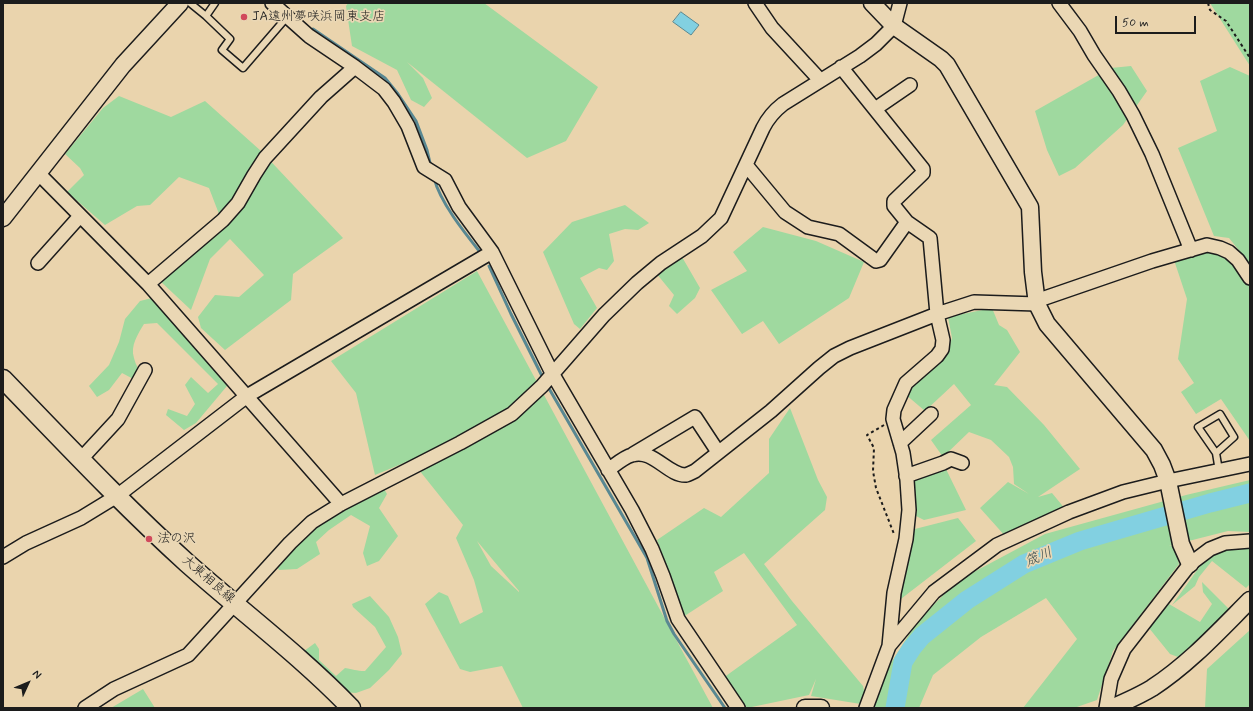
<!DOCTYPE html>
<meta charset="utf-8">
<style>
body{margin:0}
#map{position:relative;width:1253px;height:711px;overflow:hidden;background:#ead4ad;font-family:Mynerve,sans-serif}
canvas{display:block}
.frame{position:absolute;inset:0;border:4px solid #1c1c1c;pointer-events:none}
.north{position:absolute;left:8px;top:663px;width:40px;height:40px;-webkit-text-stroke:3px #ead7b4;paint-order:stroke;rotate:46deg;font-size:11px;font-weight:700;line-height:16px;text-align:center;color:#1c1c1c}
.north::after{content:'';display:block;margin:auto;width:14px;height:18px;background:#1c1c1c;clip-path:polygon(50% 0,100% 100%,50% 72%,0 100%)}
.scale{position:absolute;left:1115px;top:16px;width:81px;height:18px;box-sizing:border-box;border:2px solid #1c1c1c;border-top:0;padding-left:5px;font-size:12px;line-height:14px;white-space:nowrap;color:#1c1c1c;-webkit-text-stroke:3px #ead7b4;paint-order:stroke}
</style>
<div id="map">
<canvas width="1253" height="711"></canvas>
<div class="frame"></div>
<div class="north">N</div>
<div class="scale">50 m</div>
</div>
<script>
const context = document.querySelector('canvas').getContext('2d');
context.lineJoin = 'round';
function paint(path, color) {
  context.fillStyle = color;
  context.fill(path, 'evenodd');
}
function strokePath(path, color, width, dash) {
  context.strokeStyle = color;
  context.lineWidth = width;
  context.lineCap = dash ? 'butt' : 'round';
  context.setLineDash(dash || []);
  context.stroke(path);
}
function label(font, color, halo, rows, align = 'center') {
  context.font = font + ' Mynerve,"Klee One",sans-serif';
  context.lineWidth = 3.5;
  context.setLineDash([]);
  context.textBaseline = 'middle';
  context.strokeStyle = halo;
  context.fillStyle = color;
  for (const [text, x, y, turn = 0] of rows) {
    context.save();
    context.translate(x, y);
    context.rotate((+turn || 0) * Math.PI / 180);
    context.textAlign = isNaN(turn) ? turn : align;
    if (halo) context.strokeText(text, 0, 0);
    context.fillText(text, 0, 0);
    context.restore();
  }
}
paint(new Path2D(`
 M348,3H484L598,87L566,141L527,158L407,62L423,78L432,98L424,107L411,100L397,70L352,46L346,6Z
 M1210,3L1250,4V66Z
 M1131,66L1147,91L1123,125L1075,168L1059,176L1047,150L1035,111L1111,68Z
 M1230,67L1250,76V264L1229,238L1214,236L1178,148L1217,131L1200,81Z
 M119,96L171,117L205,101L261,151L343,238L293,274L291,300L225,350L201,328L198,317L215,295L239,297L264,275L230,239L210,259L191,310L158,279L224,227L209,188L179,177L150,205L137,206L105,225L67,192L84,175L80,168L65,154L103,108Z
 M625,205L649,223L638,230L625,229L609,234L614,261L607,270L599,268L580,278L597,308L580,329L574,324L543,252L572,222Z
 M763,227L816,241L864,262L849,298L779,344L763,321L742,334L711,290L747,271L733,252Z
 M1206,251C1234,256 1236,263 1250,285V441L1221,399L1196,414L1181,392L1194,383L1178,359L1187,299L1174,260Z
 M682,257L700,288L695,298L677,314L669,306L674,295L656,273Z
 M477,271L713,708H523L502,666L470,672L460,669L425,604L439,592L448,596L460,624L483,612L474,580L456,538L463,525L411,460L375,475L356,393L331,361ZM477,541L519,591V592L491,566Z
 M152,298L229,375L227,386L196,423L184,430L166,415L168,409L187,416L195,404L185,385L191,377L208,393L218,384L157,323L144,324C138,334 130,346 134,358C137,370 141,367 139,382L122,373L109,390L97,397L89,386L109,365L119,342L125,319L140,301Z
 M992,308L999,325L1007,330L1020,352L994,385L1007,387L1044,425L1080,469L1038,497L1052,493L1066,510L1006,537L980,508L1008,482L1029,494L1014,484L1013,467L1009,457L991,440L969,432L943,457L931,440L971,405L954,384L925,411L905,394L906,383L947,353L952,338L948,317Z
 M790,408L818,480L827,497L825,510L764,564L792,601L863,686L867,705L811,696L816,679L809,695L747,708L723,678L797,625L744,553L714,572L723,591L683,617L675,596L677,595L657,540L704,508L721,517L769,473V439Z
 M946,469L966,510L924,520L914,515V480Z
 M1250,480V532L1228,531L1169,546H1174L1179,564L1113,651L1097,700L1074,708H1023L1077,639L1046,598L981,637L933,675L919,708H873L887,669L917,622L957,581L1045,534L1186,495Z
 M383,487L387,494L379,508L398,536L379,561L367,566L363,553L370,526L351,515L329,530L316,542L320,554L297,569L279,570L276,565L314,526Z
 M958,518L976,541L897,602L911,530Z
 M1250,548V584L1246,588L1212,561L1199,577L1195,586L1172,605L1211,551Z
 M1202,582L1229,609L1223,619L1178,657L1170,654L1149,628L1169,604L1200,622L1212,604L1203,592Z
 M370,596L389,617L398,637L402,654L389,670L370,688L356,693L343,692L300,654L315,643L319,649V660L336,676L345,668C353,669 356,671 365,671L386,647L375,627L353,607L352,604Z
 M1250,630V708H1205L1207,669Z
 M143,689L155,708H111Z`), '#9fd99f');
const water = new Path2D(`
 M681,12L699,25L691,35L673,22Z`);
paint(water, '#82d0e1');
strokePath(water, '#598892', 1);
strokePath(new Path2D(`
 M313,29L385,78L398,94L416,121L427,150L431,167
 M434,178C440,202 464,232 480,252
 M489,266L511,314L543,378
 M547,385L647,558L667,621L674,634L725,708`), '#598892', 3);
strokePath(new Path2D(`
 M895,708L903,662L912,648L922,636L967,600L1024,564L1080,541L1210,503L1250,493`), '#82d0e1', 19);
const service = new Path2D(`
 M190,3L206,16L215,3
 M206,16L230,39L222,50L243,68L287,17
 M1216,453L1234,437L1220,414L1198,427L1216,453L1219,471`);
const minor = new Path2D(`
 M272,3L309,36L355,67L384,89L394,102L408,126L424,167L445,180L459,207L492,252L552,373L632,510L652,549L663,576L678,619L738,708
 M755,3L772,28L820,80
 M1059,3L1080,31L1094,55L1119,91L1133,115L1152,154L1191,250
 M841,67L923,169V173L894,201V206L907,222L930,238L937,314L943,340L942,349L937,356L906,383L894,410L893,419L903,453L907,480L909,510L906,539L894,593L889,646
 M875,109L910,85
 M746,165L785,212L808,227L839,234L876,261L880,260L907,222
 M39,174L148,284L341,504
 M38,263L80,216
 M148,284L223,220L238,203L254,175L265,158L321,97L355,67
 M1036,301L1152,261L1207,245L1220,248L1229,252L1238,260L1250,278
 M900,443L931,414
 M633,454L695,417L718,452
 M81,459L118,419L145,370
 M608,470C615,465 624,457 632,455C653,448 668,476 686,475C689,474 693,472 695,471L771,411L819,368L834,356L850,348L937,314L974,302L1037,304
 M906,476L943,463L951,459L962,463
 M3,557L26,543L81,518L117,496L247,396L492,252
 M85,708L114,689L188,655L290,543L312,522L341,504L460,443L512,414L542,386L604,315L637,283L661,263L702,236L721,218L763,128C768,118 774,111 783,104L860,56L876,44L894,26L900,3
 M866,708L889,646L934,592L997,545L1069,512L1123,492L1168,481L1250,464
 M1106,708L1111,679L1124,649L1190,564L1210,549L1225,543L1250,541`);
const tertiary = new Path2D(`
 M872,3L894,26L941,59L947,65L1030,207L1033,272L1037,304L1047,324L1154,450L1162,465L1168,481L1181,544L1190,564
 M3,218L123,65L180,3
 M805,708H821
 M1111,708C1125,702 1139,696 1152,688C1189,664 1219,631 1250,600`);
const secondary = new Path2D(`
 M3,379C63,441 123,505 187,563C241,611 301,656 351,708`);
strokePath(service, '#1c1c1c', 9);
strokePath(minor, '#1c1c1c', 16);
strokePath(tertiary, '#1c1c1c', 19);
strokePath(secondary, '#1c1c1c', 21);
strokePath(new Path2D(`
 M1208,3L1210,10L1226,21L1250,58
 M884,425L867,435L874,448L873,471L876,488L894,534`), '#1c1c1c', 2, [3, 3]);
strokePath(service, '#ead7b4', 6);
strokePath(minor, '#ead7b4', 13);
strokePath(tertiary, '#ead7b4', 16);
strokePath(secondary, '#ead7b4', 18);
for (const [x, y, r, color] of [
 [244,17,4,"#d1495b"],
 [149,539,4,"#d1495b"]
]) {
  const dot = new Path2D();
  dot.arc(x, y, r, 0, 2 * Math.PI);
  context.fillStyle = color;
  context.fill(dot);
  strokePath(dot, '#ead7b4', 1.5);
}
label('13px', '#1c1c1c', '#ead7b4', [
 ["JA遠州夢咲浜岡東支店",252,17],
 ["法の沢",157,539]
], 'left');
label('13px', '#1c1c1c', '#ead7b4', [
 ["大東相良線",208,580,41]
]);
label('italic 14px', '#36494d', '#ead7b4', [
 ["筬川",1039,558,-23]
]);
</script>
